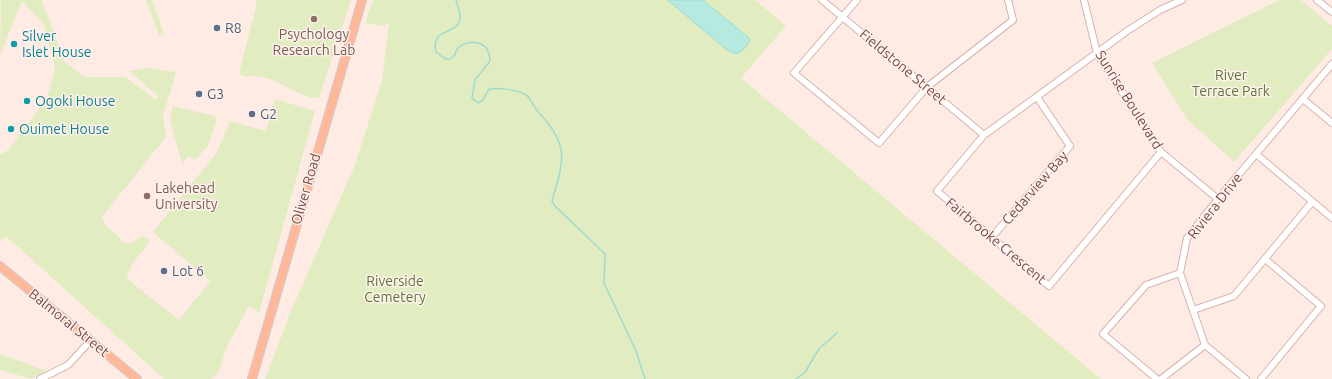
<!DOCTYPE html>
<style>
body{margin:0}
canvas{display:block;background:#feebe4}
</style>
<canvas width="1332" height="379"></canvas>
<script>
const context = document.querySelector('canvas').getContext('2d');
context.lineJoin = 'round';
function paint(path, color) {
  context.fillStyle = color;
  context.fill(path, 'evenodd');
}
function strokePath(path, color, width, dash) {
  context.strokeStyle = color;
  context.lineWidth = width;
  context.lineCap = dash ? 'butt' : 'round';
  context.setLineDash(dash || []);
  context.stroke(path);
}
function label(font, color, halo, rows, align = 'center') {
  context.font = font + ' Ubuntu,sans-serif';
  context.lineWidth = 3;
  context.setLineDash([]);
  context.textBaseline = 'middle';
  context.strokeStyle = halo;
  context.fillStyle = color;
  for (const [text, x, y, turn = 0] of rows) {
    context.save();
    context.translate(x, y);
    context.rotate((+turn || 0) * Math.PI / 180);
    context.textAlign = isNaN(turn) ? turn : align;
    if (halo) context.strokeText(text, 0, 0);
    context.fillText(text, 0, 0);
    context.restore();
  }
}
paint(new Path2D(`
 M1,0H42L65,62L85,77H125L155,99L159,97L129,71L147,68L176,72L163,116L166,137L102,217L106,226L127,244L144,236L150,241L132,264L126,278L179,320L210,281L153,232L217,152L230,121L266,131L275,99L315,111L259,313L249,306L226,348L219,372L211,379H164L7,237L0,240V155L8,150L47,98L55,69L44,24L22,1L0,55Z
 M146,0H152L164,34L163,35H159Z
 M256,0H351L319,98C307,100 284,84 272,80C262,76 254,76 244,76L239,73L256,7Z
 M373,0H755L786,26L741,78L1101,379H265L291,311L355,165L382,80L389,23L383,26L365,23Z
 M1279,0H1301L1332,26V49L1234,162L1187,119L1152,63Z
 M173,106L215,116L217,120L208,146L195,160L189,156L182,164L170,120Z
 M0,354L47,371L31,379L0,370Z`), '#e1edc1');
const water = new Path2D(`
 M668,0H703L749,38L750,41L744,49L736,54L727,50Z`);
paint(water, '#b6e9e0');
strokePath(water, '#9cdcd0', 1);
strokePath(new Path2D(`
 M456,0C457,6 461,13 460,19C457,36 430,27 436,52L445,59H450L455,55C457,40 482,38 488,51C489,54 490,58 490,61L475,80L472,98L478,103L482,101L489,89C499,88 513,89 522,93C530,95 531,103 536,109C546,121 558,133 561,150C564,165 556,186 552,201L555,206L605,254L604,283L636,351L645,379
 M796,379L805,372L819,349L837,333`), '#9cdcd0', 1.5);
const minor = new Path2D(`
 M822,0L984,135
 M857,0L794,73L879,143L927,87L1013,20L1008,0
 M1084,0L1097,53L1161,152L1218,199
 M1317,0L1332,12
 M1303,99L1332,123
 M1161,152L1049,286L937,191L984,135L1127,31L1160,10L1182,0
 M1256,154L1332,218
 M992,237L1070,146L1037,97
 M1193,310L1234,296L1312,202
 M40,379L68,365L91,340
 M1157,379L1103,334L1146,285L1180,273
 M1161,379L1205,345
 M1246,379L1205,345L1180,273L1187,238L1218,199L1332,64
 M1261,379L1321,306L1265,259`);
const major = new Path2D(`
 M0,266L137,379
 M252,379L362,0`);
strokePath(minor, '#d5b3ae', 8);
strokePath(major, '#d6c8c8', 10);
strokePath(minor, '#fff', 6);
strokePath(major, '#ffb89a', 8);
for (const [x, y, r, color] of [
 [314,19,4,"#8d6e63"],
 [217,28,4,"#5c6f8a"],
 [14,44,4,"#0f9aa8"],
 [199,94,4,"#5c6f8a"],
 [27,101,4,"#0f9aa8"],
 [252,114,4,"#5c6f8a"],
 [11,129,4,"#0f9aa8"],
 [147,196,4,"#8d6e63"],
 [164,271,4,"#5c6f8a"]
]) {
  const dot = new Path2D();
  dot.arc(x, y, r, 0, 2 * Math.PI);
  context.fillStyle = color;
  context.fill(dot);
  strokePath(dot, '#fff1ec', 1.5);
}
label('14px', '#4e5e75', '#fff1ec', [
 ["R8",225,28],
 ["G3",207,94],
 ["G2",260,114],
 ["Lot 6",172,271]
], 'left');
label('14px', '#785e54', '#fff1ec', [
 ["Psychology",314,34],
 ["Research Lab",314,50],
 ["Lakehead",155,188,"left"],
 ["University",155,204,"left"]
]);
label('14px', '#0d838f', '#fff1ec', [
 ["Silver",22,36],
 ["Islet House",22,52],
 ["Ogoki House",35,101],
 ["Ouimet House",19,129]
], 'left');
label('14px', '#784847', '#fff1ec', [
 ["Fieldstone Street",903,67,40],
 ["Sunrise Boulevard",1129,100,58],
 ["Cedarview Bay",1035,188,-49],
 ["Oliver Road",306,189,-74],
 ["Riviera Drive",1215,206,-52],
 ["Fairbrooke Crescent",996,241,40],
 ["Balmoral Street",69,323,39]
]);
label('14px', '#5e7339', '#fff1ec', [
 ["River",1231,75],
 ["Terrace Park",1231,91],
 ["Riverside",395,281],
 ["Cemetery",395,297]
]);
</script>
